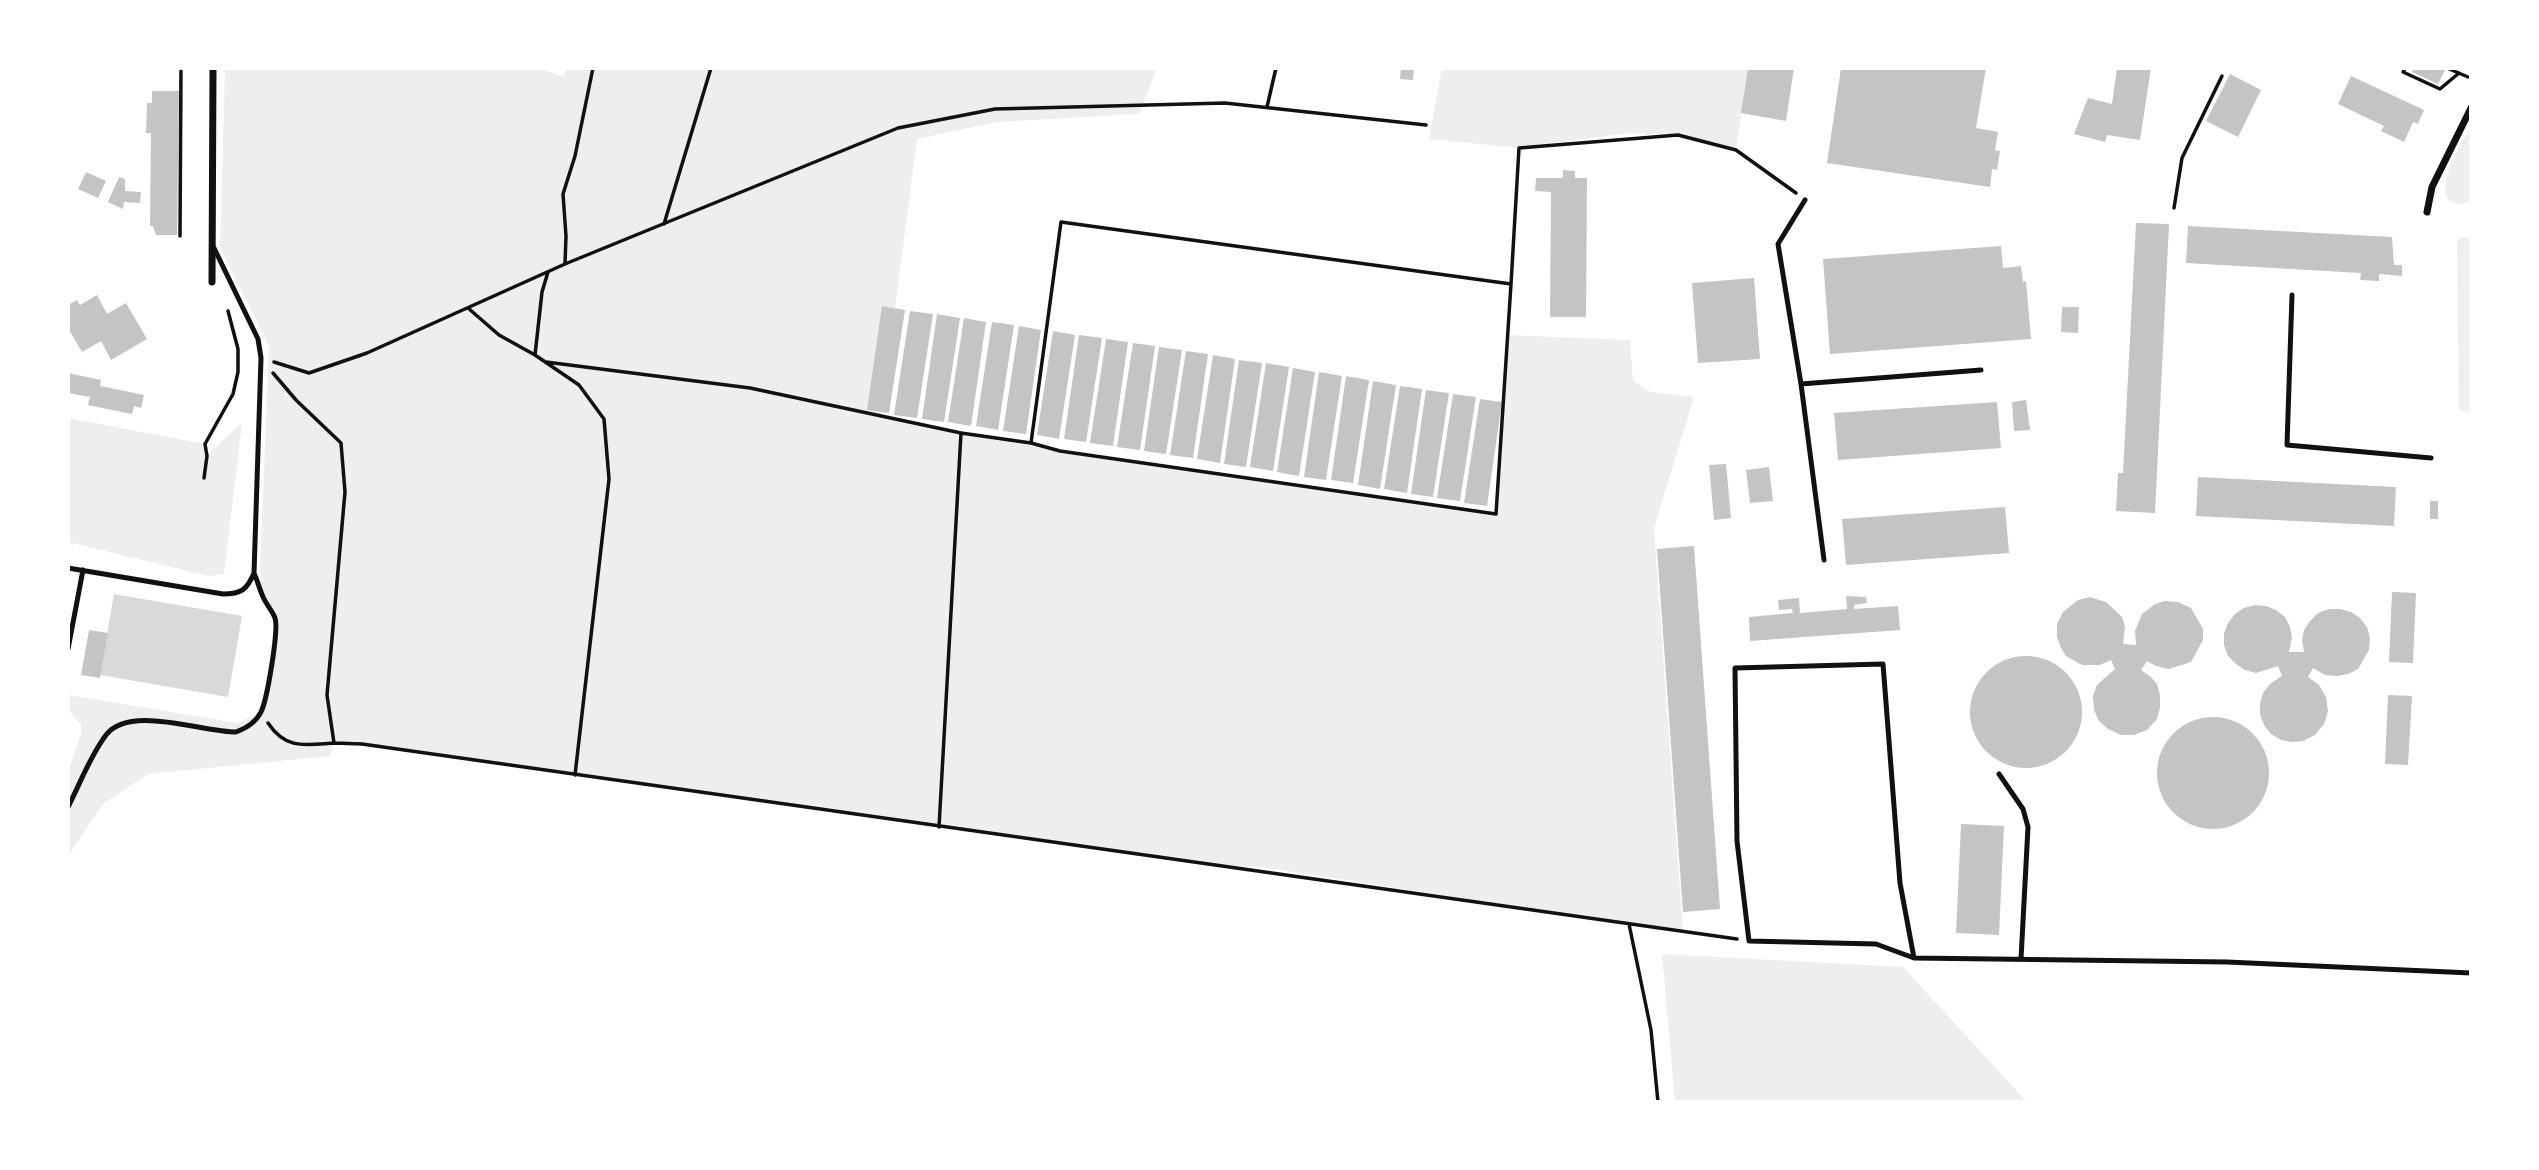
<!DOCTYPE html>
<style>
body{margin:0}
#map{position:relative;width:2539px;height:1170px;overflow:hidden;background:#fff;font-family:Mulish,sans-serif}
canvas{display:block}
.frame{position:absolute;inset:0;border:70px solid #fff;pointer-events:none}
</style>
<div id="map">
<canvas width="2539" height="1170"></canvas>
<div class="frame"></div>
</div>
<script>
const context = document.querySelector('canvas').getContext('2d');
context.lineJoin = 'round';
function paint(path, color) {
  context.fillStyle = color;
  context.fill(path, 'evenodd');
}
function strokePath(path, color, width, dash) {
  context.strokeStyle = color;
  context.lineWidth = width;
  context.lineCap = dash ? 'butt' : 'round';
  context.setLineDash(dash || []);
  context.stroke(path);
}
paint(new Path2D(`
 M225,68H539L564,77L567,68H1157L1139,114L996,122L917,139L881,416L961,433L1031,443L1060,451L1496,514L1507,335L1630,340L1633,381L1651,392L1694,397L1654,528L1683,932L1261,867L1211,866L362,744L334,743L330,756L148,774L103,804L68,856V772L81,734V725L68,709V695L237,723L261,713L265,701L275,618L261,590L260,570L269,346L220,248Z
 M1442,68H1748L1736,150L1678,135L1629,133L1519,148L1429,139Z
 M2471,126V202L2457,204L2447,198C2440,174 2460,148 2471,126Z
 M2463,237L2471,238V413L2459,410L2457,241Z
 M68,418L205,444L207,455L242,423L224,574L209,576L68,542Z
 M1662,954L1903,967L2027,1102H1675Z`), '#eee');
paint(new Path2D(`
 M114,594L242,616L228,697L100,675Z`), '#d9d9d9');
paint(new Path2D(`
 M1401,68H1414L1413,80L1400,79Z
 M1748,68H1794L1786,121L1741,113Z
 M1841,68H1986L1976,128L1998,132L1995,150L2000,151L1997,170L1992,169L1990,187L1827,163Z
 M2117,68H2151L2140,140L2107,135L2105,142L2074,134L2088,98L2112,104Z
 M2414,68H2446L2438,84L2412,72Z
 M2230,74L2261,90L2238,137L2206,121Z
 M2351,76L2424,110L2418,124L2413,122L2404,142L2381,131L2384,126L2338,104Z
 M152,91H179L177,235H156L153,226H150L151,133H146L147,103H152Z
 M1563,170L1575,171V178H1587L1586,317H1550L1551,192L1535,191L1536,178H1563Z
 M86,172L106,181L98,198L78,189Z
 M119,177L125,179V191L141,192L140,203L124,202L123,209L108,202Z
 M2136,223L2169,224L2155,513L2116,511L2118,473H2123Z
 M2188,226L2392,237L2394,265H2402V276L2379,274V281L2360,280L2361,273L2186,263Z
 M2001,246L2003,268L2021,266L2023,282L2026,281L2031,339L1830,354L1823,259Z
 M1754,278L1760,359L1698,363L1692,283Z
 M97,295L107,314L126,303L147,339L111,360L101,341L82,352L68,328V305L77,300L80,305Z
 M882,306L905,310L889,413L867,410Z
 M2062,307H2079L2078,333L2061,332Z
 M910,311L933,314L917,418L894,415Z
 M937,314L960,318L944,422L922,419Z
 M964,318L986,322L971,426L948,422Z
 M992,322L1014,325L998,430L976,426Z
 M1019,326L1041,330L1026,434L1003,431Z
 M1053,331L1075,335L1059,439L1037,435Z
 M1079,335L1102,338L1086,442L1064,439Z
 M1106,339L1128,342L1113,446L1090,443Z
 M1133,343L1155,346L1140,450L1117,447Z
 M1159,347L1182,350L1166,454L1144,451Z
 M1186,351L1208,354L1193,458L1170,455Z
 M1213,355L1235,359L1220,463L1197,459Z
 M1239,360L1262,363L1246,467L1224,464Z
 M1266,363L1289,367L1273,471L1250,467Z
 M1293,368L1315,372L1299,476L1277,472Z
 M1319,372L1342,376L1326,480L1304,477Z
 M68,373L101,380L100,386L144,395L141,408L134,406L132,414L88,405L90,397L68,393Z
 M1346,376L1369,380L1353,483L1331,480Z
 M1373,381L1396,385L1380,489L1358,485Z
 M1400,386L1422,389L1407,493L1384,489Z
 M1426,390L1449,393L1433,497L1411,494Z
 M1453,394L1476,397L1460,501L1437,498Z
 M1480,399L1502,402L1487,506L1464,503Z
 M2026,400L2030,430L2014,431L2012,402Z
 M1997,402L2001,448L1838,460L1834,413Z
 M1726,464L1731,518L1714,520L1709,465Z
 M1769,467L1773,501L1750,503L1746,470Z
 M2198,477L2396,487L2394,526L2196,516Z
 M2430,501H2438V519H2430Z
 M2005,507L2009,553L1846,565L1842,519Z
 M1694,546L1720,909L1683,912L1657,549Z
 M2392,592L2416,593L2413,663L2389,662Z
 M1846,596L1866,597L1867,603L1854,605V609L1898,606L1900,630L1750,641L1749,617L1793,613L1792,609L1779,610L1778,600L1799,598L1800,613L1847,609Z
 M2090,597L2106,602L2122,617L2125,626L2123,644L2136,645L2135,631L2142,614L2155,604L2165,601L2178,602L2191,608L2203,629V640L2191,662L2169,669L2156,666L2147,661L2141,670L2151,677L2157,684L2160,695V708L2157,719L2147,730L2134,735H2121L2108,729L2099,721L2094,710L2093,696L2097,685L2115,669L2111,660L2100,665H2082L2066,656L2061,648L2057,637V624L2063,612L2078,600Z
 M2255,605L2266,606L2276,610L2285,617L2290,627L2292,638L2289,652H2304L2302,641L2304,630L2310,621L2318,613L2329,609H2340L2351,612L2360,618L2367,627L2370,638L2369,650L2358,669L2348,674L2337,676L2325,675L2313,668L2308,677L2319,685L2326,697L2328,711L2324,724L2315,735L2303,741L2292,742L2281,740L2271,734L2264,725L2260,714V703L2263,693L2270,684L2282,676L2278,666L2256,673L2245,670L2236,664L2228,656L2224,645V633L2228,623L2235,614L2244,608Z
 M89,630L108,633L100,678L81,675Z
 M1970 712a56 56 0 1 1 112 0a56 56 0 1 1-112 0Z
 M2388,695L2412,696L2408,765L2385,764Z
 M2157 773a56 56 0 1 1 112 0a56 56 0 1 1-112 0Z
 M1961,824L2004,826L1999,935L1956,933Z`), '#c4c4c4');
strokePath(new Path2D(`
 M2405,68L2403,72L2440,89L2459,73
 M2447,68L2468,77
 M1267,107L1276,68
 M2174,208L2182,158L2222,76
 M664,224L711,68
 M180,236L181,68
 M565,264L566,236L563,194L575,156L593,68
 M468,308L499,335L535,355L579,385L604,419L609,479L575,775
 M535,355L542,292L548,272
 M274,362L309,373L367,353L565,264L898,128L995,109L1225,103L1426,125
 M546,362L750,388L961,433L1031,443L1060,451L1496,514L1511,284
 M273,373L296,400L341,443L345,492L327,695L334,743L362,744L1737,939
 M1031,443L1061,222L1511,284L1519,148L1678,135L1736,150L1796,193
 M204,478L207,456L205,444L233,394L238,372V349L228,311
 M268,723C286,750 305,745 334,743
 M939,827L961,433
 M1629,924L1651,1030L1658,1102`), '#111', 3.5);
strokePath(new Path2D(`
 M1805,200L1778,244L1801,384L1981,370
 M2292,295L2287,445L2431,458
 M1801,384L1824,560
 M68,568L223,594C241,594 247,590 254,573
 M68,649L83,570
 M1999,774L2023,809L2028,827L2021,959
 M68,807C80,784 90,756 106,735C129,704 202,732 236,732C247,728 256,722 261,712C267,700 279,630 275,618C273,612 267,605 264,599C260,591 258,582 254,573L261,358L258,339L214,248
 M1914,958L1900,883L1883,664L1735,668L1737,841L1749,941L1876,944L1914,958L2227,962L2471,973`), '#111', 5);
strokePath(new Path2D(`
 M2427,212L2432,187L2471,108
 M212,282L213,68`), '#111', 7);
</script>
